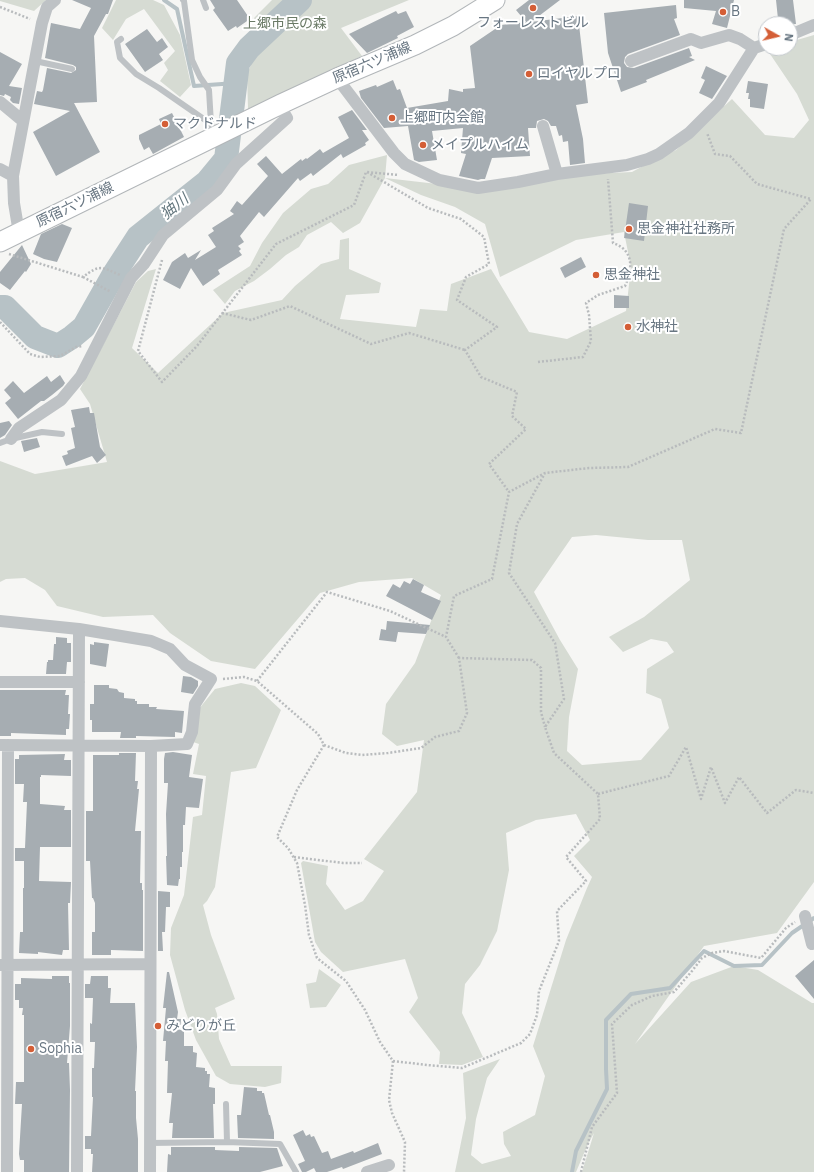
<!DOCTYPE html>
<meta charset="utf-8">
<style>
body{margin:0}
#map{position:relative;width:814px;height:1172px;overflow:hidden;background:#f6f6f4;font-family:"IBM Plex Sans",sans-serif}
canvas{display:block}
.north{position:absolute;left:758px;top:16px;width:40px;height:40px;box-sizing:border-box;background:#fff;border:1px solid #c3c8cd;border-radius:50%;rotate:98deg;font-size:11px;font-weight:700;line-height:16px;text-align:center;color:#687682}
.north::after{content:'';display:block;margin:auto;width:14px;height:18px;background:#d45e36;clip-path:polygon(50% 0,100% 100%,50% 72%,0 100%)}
</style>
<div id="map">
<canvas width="814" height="1172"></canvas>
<div class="north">N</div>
</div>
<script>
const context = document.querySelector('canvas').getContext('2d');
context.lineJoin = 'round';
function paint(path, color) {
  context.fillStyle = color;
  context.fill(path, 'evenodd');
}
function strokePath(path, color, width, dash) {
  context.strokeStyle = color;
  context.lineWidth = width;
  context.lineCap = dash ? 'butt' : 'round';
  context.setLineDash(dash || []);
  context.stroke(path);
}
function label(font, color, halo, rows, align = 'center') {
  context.font = font + ' "IBM Plex Sans","Noto Sans JP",sans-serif';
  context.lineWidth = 4;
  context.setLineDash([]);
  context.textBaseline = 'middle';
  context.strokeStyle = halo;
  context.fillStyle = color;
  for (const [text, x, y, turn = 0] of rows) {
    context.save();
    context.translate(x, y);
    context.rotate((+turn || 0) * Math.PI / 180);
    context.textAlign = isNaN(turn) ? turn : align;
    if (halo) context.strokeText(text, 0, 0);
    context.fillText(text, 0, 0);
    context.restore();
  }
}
paint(new Path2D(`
 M0,0H46L34,11L0,1Z
 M116,0H153L164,5L180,35L191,85L180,97L160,81L168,70L164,63L175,51L144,9L126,19L113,40L102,28Z
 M272,0H409L341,28L362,56L248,109L247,75L256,51L266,42L254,18Z
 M814,35V882L777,933L704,946L635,1044L691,982L734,966L758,970L812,1003H814V1172H582L594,1133L588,1144L576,1172H455L466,1118L463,1073L500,1059L487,1078L476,1119L471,1155L482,1164L511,1156L504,1144L503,1132L535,1115L545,1076L533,1046L566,940L587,888L592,877L574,856L590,840L576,814L536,820L506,833L509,870L497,931L480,965L465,984L462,1013L483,1057L462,1065L439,1064L440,1052L409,1012L418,998L405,959L343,972L321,952L315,942L301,863L303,861L328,866L326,884L345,910L363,901L384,871L364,859L417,792L424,740L397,746L382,734L386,704L415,663L441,595L412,578L359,582L320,593L255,669L211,661L170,633L153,615L103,617L57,606L45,590L25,578L6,579L0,582V461L35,474L107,462L90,404L80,389L136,282L148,271L156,269L132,348L158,373L223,313L282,300L295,286L321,264L339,259L340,240L349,238V269L381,283L379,293L346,295L340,319L416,327L420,309L447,311L451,284L491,269L529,332L567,339L626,311L631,267L624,232L576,240L500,277L485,224L455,207L421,195L385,178L360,223L343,233L331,222L307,235L299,247L286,255L270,269L254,281L235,291L225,304L213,290L250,266L262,243L283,213L311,189L328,184L349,165L387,155L385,178L446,185L588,174L632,172L654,160L676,150L732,99L765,135L794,138L809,120L797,94L768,51L773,48H790V42ZM596,535L648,540H682L690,580L644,617L609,637L623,652L651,639L667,642L674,652L647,669L646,693L661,699L669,728L641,760L582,765L567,751L569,717L578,669L560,640L534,592L572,537Z
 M241,683L255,686L281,710L256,768L231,772L215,887L207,901L203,905L211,935L235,999L215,1008L217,1014L219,1039L231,1066H282L281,1083L265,1087L230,1084L216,1076L196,1040L185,1010L170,955L171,928L184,895L193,817L202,815L206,776L193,774L199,744L193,742L198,710L215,689Z
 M319,969L341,985L326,1007L310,1008L306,984L316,982Z`), '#d6dbd3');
strokePath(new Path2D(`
 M164,0L177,9L194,86L236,83
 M572,1172L576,1151L607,1089L606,1069V1020L631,994L670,988L704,951L734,966L762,965L792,933L814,918`), '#b7c2c6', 4);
strokePath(new Path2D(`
 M0,307H5L35,337L58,346L72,337L84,327L114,274L138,237L207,182L226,159L238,63L249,48L300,0`), '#b7c2c6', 24);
paint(new Path2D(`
 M72,0H113L108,14H106L94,36L97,102L74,103L100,152L56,176L33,132L70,111L34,104L37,91L42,92L43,90L47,68L71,73L76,70V67L73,65L45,58L51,23L80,29L91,8Z
 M210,0H237L250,19L237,28L236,26L228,31L213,10L215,8Z
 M529,0H560L531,22L578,16L588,103L576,105L583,139L585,163L570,165L568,141L563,142L562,135L559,136L556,126H551L548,121L544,119L537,121L536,128H528L530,156L492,158L485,179H481L478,180L459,176L466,154L461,153L463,128L432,131L437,160L419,162L414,160L408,126L384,128L361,98L359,91L376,85L377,87L393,80L397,90L400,89L407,108L448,101L449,89L463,92V89L475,88L470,46L501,25L526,22L516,10Z
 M684,0H734L727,28L712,24L716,11L684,8Z
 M776,0H793L796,24H784L783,19H778Z
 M676,5L677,18L674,19L680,35L628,54L625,57L624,63L627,67L634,68L689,48L692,56L689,57L695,60L646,80L647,82L621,92L608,53L604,13Z
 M396,11L398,14L406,11L414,27L397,36L398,38L367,53L349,34Z
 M147,29L157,42L162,38L168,47L159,54L163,60L145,72L125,44Z
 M0,52L22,64L9,86L22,88L19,104L13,103L10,100L11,97L5,94L4,96L0,95Z
 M706,66L727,76L712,99L699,93L705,80L701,78Z
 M748,81L768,84L764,109L750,107V99H748L749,93H746Z
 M352,110L367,130H362L369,140L365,143L366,145L343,158L341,154L313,176L311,173L300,181L298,178L264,217L259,212L240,236L244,242L238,246L241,249L239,251L242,255L218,270L220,274L203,286L191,268L180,289L163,280L172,262L185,253L188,258L201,250L195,260L216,247L208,235L214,231L212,228L234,214L230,211L237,201L242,205L268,176L257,164L266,156L282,174L301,159L302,161L306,158L307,159L320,149L323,153L349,138L338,117Z
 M172,113L184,137L153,154L149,147L144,150L139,139V135L161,124L159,119Z
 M629,203L648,206L644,241L624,238Z
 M62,224L72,228L57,262L44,259L33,254L41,234Z
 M22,245L31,264L26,272L25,271L10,290L0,283V272Z
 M581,257L586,267L565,278L560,268Z
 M614,295L629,296V308H614Z
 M60,375L65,383L63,386L52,395L44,401H41L18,419L5,403L11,398L4,390L13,381L24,393L47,376L51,382Z
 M89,407L90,413H94L100,447L106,455L97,463L92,456L66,466L62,456L68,454L67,451L75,448L71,428L75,427L71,410Z
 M9,421L12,425L5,435L0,438V423Z
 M37,438L40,447L24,452L21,441Z
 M413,579L424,585L421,592L441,601L432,620L386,596L393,584L400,588L404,581L410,584Z
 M387,621L430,625L426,634L398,632L396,642L379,640L381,629L386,630Z
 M56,637L67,638V643H71V662H67L66,674H46L47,662H48V660H53L54,644H56Z
 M94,642L109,644L106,667L90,664V644L94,645Z
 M183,676L191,677L198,681V686L193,694L181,692Z
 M94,685H109V688L117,689L119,692L124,693V698L135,699V701H137V704H149V707H157L156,709L184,711L182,733L175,732V737L136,736V738H120L121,732H92V720H90V704H94Z
 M0,690H66L65,695H69L68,714H70L69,729H66V735L11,733V736H0Z
 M173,752L192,755L189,777L203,779L199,808L186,807L185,825H183V852H182V867H180V879H179L178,886L167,885L166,856H167L166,814L168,783H164V759L165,753Z
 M119,753H136L135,781H138L137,789H139L135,831H141L140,883H142V890H143V951L111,950V955H92V932H95V903L93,898H92L90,861H86V811H93V755H119Z
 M65,754L64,760H71V776L41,775V777H40V804L65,806L64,810H71V847H40L39,881L71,882L70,903H68L69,950H63L62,955L38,952V954L19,953L20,932H23V888H24V861H15V848H25L27,802H23L24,784H15V759H19V755Z
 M158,891L170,892V907H166L165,932H162L163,951H158Z
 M814,960V999L795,976Z
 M167,972H169L178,1012L177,1019H181L180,1030H184V1046H193V1052L197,1053L196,1067L205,1068V1071H207V1074H210L209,1087L215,1088V1104H213L214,1138H172L173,1123H169L172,1093H167L168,1061H165L166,1041H163L166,1008H163Z
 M52,976H69V983H70V1026L67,1063H69L70,1090L69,1172H24V1160H20L19,1154L22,1104H15L16,1082H24V1015H22L23,1008H19V1000H15V984H21V978L52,979Z
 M91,976H108V988H111L110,1003H135L137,1047L135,1091H136V1118L138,1139V1172H92L93,1154H91V1149H85V1136H91L93,1097H92V1068H94L95,1042H90V1023L92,1024L93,998H85V984H90Z
 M244,1087L257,1088V1091H262V1093H264L269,1115H270L274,1132V1139L238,1138L237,1115H241Z
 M303,1130L306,1136L310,1134L311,1137L314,1136L322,1153L328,1151L331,1159L353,1151L354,1153L378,1143L382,1154L343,1169L342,1167L327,1172H316L314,1168L306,1172H302L298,1164L305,1161L293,1135Z
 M171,1147H215V1150L239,1151V1147L277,1148L283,1166L260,1172H167L168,1154L171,1155Z`), '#a6adb2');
const primary = new Path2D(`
 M0,242L281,104L337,78L415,45L453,26L495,0`);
strokePath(primary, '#b2b6b9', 21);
strokePath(new Path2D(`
 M0,7L30,19
 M367,172L428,208L461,219L484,237L489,264L466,277L457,300L497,327L465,350L481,377L517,392L512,416L526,429L489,464L509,492
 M9,254L83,277C100,264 101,267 120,275
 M162,260L138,351L162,382L197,346L276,244L354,205L366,172L399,175
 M83,277L111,292
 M222,313L251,320L290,306L371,344L409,333L465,350
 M0,322L30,354L40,357L60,356L76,347L83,346
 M538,362L583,357L591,341L589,315L586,303L598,295L625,286C633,269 634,250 613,243L608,179
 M459,658L446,637L454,596L492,579L509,492L545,473L589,468L628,467L715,429L741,433L784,229L811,199L757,184L730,156L715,154L707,133
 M223,679L244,677L257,681L318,734L324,745L346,753L362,755L388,753L421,748L435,737L459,731L467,713L459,658L532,660L541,668V712L545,727
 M257,681L327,592L390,611L446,637
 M324,745L297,790L277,837L288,848L297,863L305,905L309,935L317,958L346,981L365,1010L380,1042L393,1061L427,1065L462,1068L521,1043L530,1034L537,1015L539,991L559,941L557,911L586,881L566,857L600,819L598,794L554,753L545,727L564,699L555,643L509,573L517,524L545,473
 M598,794L669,776L686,747L701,799L711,767L725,803L739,777L767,813L796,790L814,793
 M294,857L343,863H362
 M393,1061L389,1100L392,1113L405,1142L404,1172
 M581,1172L592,1127L617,1093L612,1024L632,1005L652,996L674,992L692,971L702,958L712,953L724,951L761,958L786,928L795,922`), '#b8bbbd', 2.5, [2, 2]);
strokePath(new Path2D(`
 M183,0L184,1L192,60L200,77L209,90L211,124L214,134
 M203,0L206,8
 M121,39L117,42L120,58L136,74L159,88L211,124
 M35,61L72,69
 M0,443L11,439L42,432L62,434
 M226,1104L227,1142
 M149,1143L227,1142L280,1144L296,1172`), '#bec2c5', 6);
strokePath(new Path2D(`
 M790,35L814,25
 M631,61L691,39L701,43L729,35L740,39L754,48
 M337,78L394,153L405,164L439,180L478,188L518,182L557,174L627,165L648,159L659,154L689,133L719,103L754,48L766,44
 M0,102L23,121
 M543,126L557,174
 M0,169L13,176L14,203L19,233
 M13,176L42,23L47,7L55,0
 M11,439L19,428L61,400L81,376L131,278L144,264L163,235L217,190L236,164L287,118L279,105
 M0,621L79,629L151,641L170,649L185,665L211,679L195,704L192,732L187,744L151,746L0,745
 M0,682H79
 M805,916L812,944
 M0,965L149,964
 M7,1172L8,745
 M77,1172L79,629
 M150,1172L151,746
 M367,1172L389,1165`), '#bec2c5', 12);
strokePath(primary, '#fff', 19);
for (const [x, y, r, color] of [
 [533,8,4,"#d45e36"],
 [723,12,4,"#d45e36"],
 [529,74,4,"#d45e36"],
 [392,118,4,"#d45e36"],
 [165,124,4,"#d45e36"],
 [423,145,4,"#d45e36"],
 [629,229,4,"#d45e36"],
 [596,275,4,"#d45e36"],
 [628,327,4,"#d45e36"],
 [158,1026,4,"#d45e36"],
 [31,1049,4,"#d45e36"]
]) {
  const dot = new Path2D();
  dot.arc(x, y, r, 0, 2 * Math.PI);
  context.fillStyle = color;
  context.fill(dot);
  strokePath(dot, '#fff', 1.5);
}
label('14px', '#687682', '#fff', [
 ["B",731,12],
 ["フォーレストビル",533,23,"center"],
 ["ロイヤルプロ",537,74],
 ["上郷町内会館",400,118],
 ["マクドナルド",173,124],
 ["メイプルハイム",431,145],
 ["思金神社社務所",637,229],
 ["思金神社",604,275],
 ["水神社",636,327],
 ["みどりが丘",166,1026],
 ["Sophia",39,1049]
], 'left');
label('14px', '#6a7a66', '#fff', [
 ["上郷市民の森",285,24]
]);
label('14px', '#687682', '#fff', [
 ["原宿六ツ浦線",372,63,-23],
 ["原宿六ツ浦線",75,205,-26]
]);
label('italic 15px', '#64777e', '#fff', [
 ["㹨川",175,207,-39]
]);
</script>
